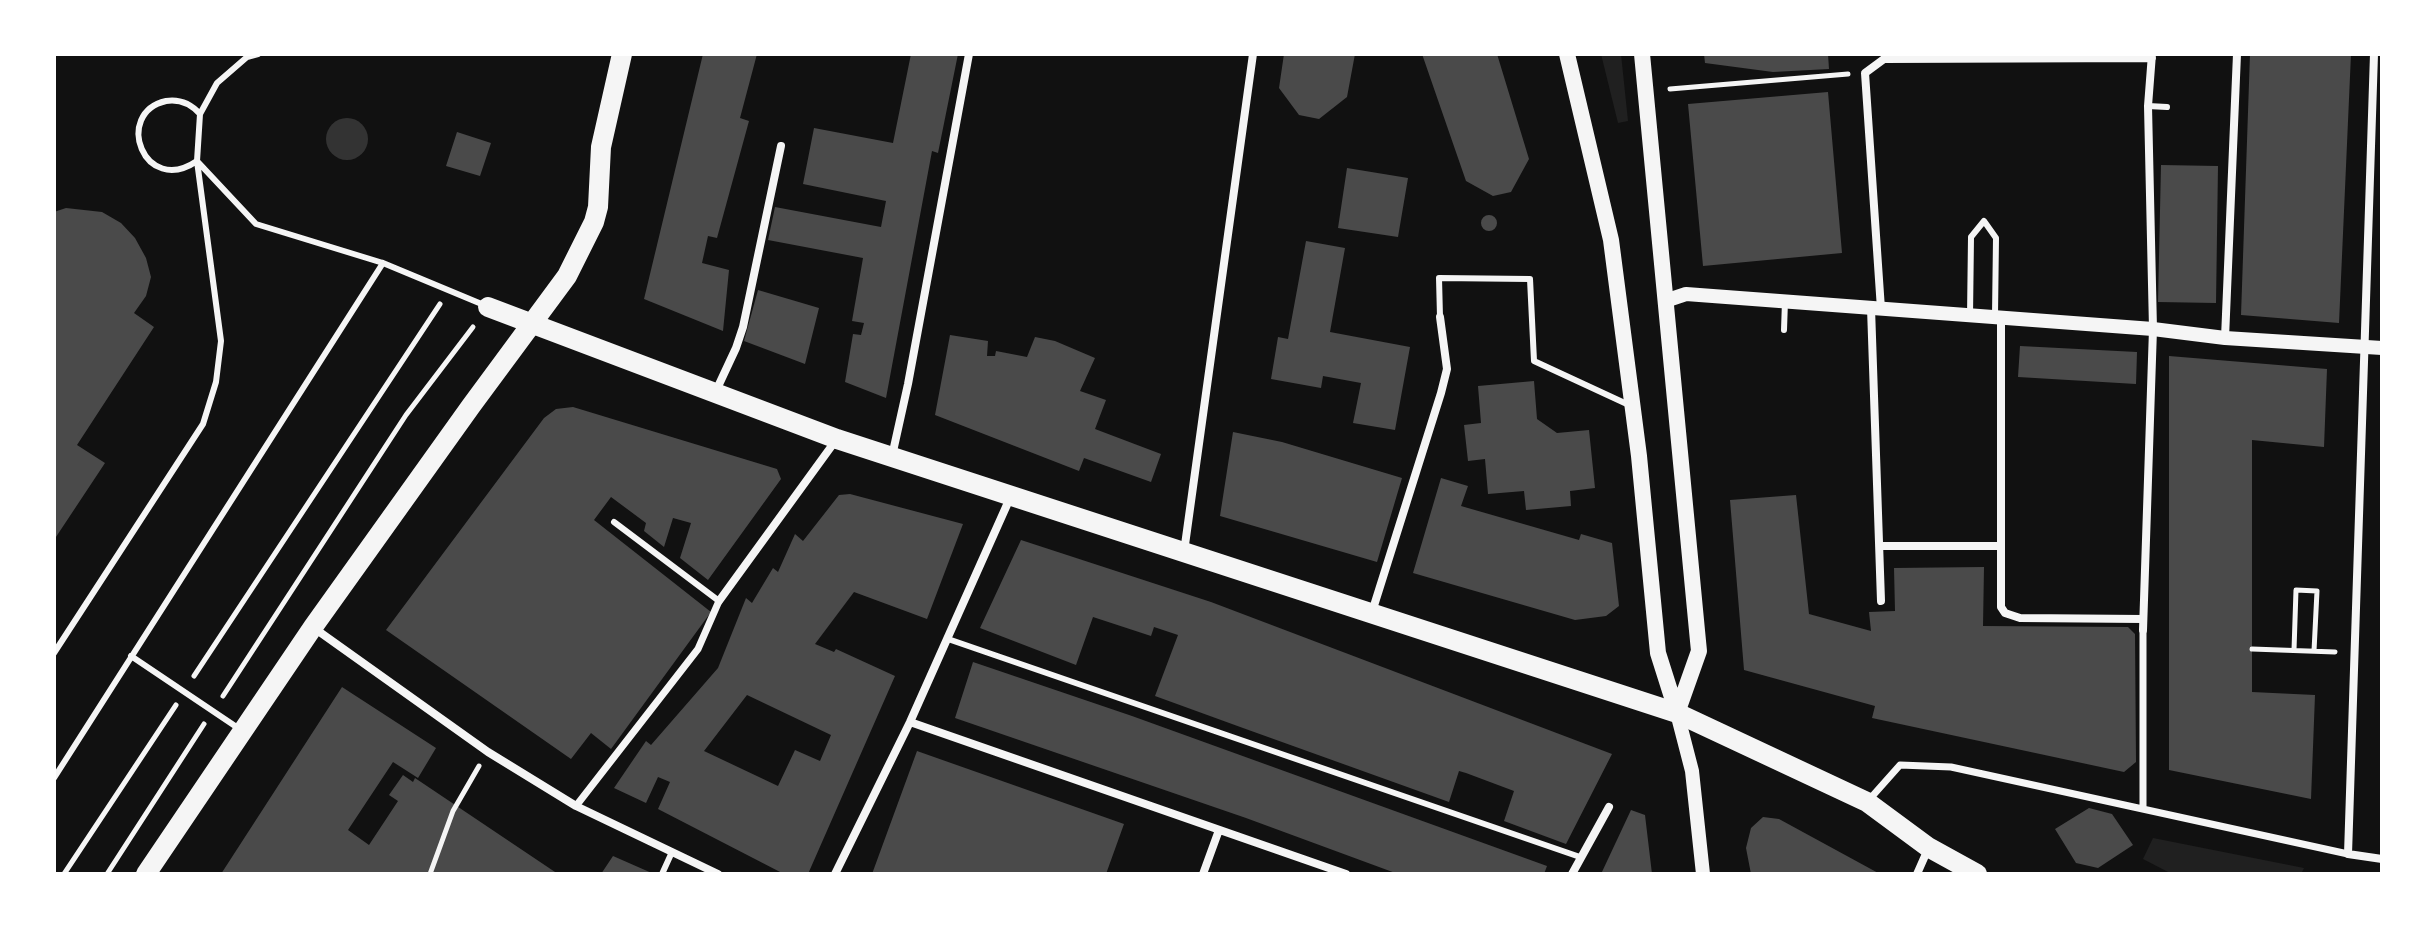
<!DOCTYPE html>
<style>
body{margin:0}
#map{position:relative;width:2436px;height:928px;overflow:hidden;background:#111;font-family:"Asap Condensed",sans-serif}
canvas{display:block}
.frame{position:absolute;inset:0;border:56px solid #fff;pointer-events:none}
</style>
<div id="map">
<canvas width="2436" height="928"></canvas>
<div class="frame"></div>
</div>
<script>
const context = document.querySelector('canvas').getContext('2d');
context.lineJoin = 'round';
function paint(path, color) {
  context.fillStyle = color;
  context.fill(path, 'evenodd');
}
function strokePath(path, color, width, dash) {
  context.strokeStyle = color;
  context.lineWidth = width;
  context.lineCap = dash ? 'butt' : 'round';
  context.setLineDash(dash || []);
  context.stroke(path);
}
paint(new Path2D(`
 M1601,54H1621L1628,121L1618,123Z
 M2153,838L2304,868L2301,874H2172L2143,859Z`), '#202020');
paint(new Path2D(`
 M326 139a21 21 0 1 1 42 0a21 21 0 1 1-42 0Z`), '#333');
paint(new Path2D(`
 M703,54H757L740,118L749,121L717,238L708,236L702,263L729,270L723,331L644,299Z
 M911,54H958L938,153L932,151L886,398L845,382L853,334L861,335L864,323L852,321L863,258L768,240L775,207L881,227L886,201L803,184L814,128L893,143Z
 M1284,54H1355L1347,97L1319,119L1299,115L1279,88Z
 M1422,54H1497L1529,159L1511,192L1493,196L1466,181Z
 M1704,54H1828L1829,69L1773,72L1705,63Z
 M2250,54H2351L2339,323L2241,315Z
 M1828,92L1842,253L1703,266L1688,104Z
 M457,132L491,143L480,176L446,166Z
 M2161,165L2218,166L2216,303L2158,302Z
 M1347,168L1408,178L1398,237L1338,228Z
 M66,208L102,212L121,223L135,238L146,258L151,277L146,296L134,313L154,327L77,445L105,463L54,540V212Z
 M1481 223a8 8 0 1 1 16 0a8 8 0 1 1-16 0Z
 M1306,241L1345,248L1330,332L1410,347L1395,430L1353,423L1361,383L1323,376L1321,388L1271,379L1278,337L1288,339Z
 M758,290L819,308L805,364L744,341Z
 M950,335L988,341L987,356H995L996,351L1027,357L1035,337L1055,341L1095,358L1080,391L1106,400L1095,429L1161,454L1151,482L1084,458L1079,471L935,415Z
 M2020,346L2137,352L2136,384L2018,377Z
 M2169,356L2327,369L2324,447L2252,440V692L2315,695L2311,799L2169,770Z
 M1534,381L1537,419L1557,433L1589,430L1595,488L1570,491L1571,506L1526,510L1524,491L1488,494L1485,459L1468,461L1464,425L1481,423L1478,386Z
 M573,407L777,469L781,479L708,580L680,558L691,523L673,518L664,547L644,531L646,523L611,497L594,520L711,612L611,749L591,733L571,759L386,630L544,418L556,409Z
 M1233,432L1282,442L1402,478L1377,562L1220,516Z
 M1441,478L1468,486L1461,506L1579,540L1581,534L1612,543L1619,606L1606,616L1575,620L1413,573Z
 M850,494L963,524L927,619L854,592L815,644L834,652L836,649L895,676L808,874H784L658,809L670,782L658,777L646,803L614,788L646,741L651,745L718,668L746,598L752,603L773,568L778,572L795,534L803,541L839,495ZM747,695L831,735L820,761L795,750L778,786L704,751Z
 M1796,495L1809,614L1871,631L1869,612L1895,611L1894,568L1984,567L1983,626L2128,627L2135,634L2136,762L2124,772L1872,718L1875,706L1744,670L1730,500Z
 M1021,540L1211,602L1612,754L1566,844L1504,821L1514,791L1466,773L1459,771L1449,802L1243,728L1155,696L1178,635L1154,627L1151,636L1093,617L1076,665L980,628Z
 M973,662L1132,716L1547,866L1544,874H1398L1246,818L955,718Z
 M342,687L436,748L418,778L393,762L348,830L369,845L398,801L389,795L403,775L413,782L415,778L558,874H221Z
 M917,751L1124,824L1106,874H872Z
 M2089,808L2112,814L2133,845L2098,868L2076,863L2055,829Z
 M1631,810L1645,815L1652,874H1601Z
 M1763,817L1779,819L1880,874H1751L1746,848L1751,828Z
 M613,856L654,874H601Z`), '#4a4a4a');
strokePath(new Path2D(`
 M1670,89L1848,74
 M2252,649L2335,652
 M2294,650L2296,590L2317,591L2314,651
 M194,676L440,304
 M223,696L406,415L473,327
 M64,874L176,705
 M107,874L204,724
 M430,874L453,811L479,766`), '#f5f5f5', 5);
strokePath(new Path2D(`
 M2148,106L2167,107
 M197,161L256,224L383,263L484,305
 M197,161C144,197 113,113 166,101C179,99 191,104 200,114
 M1970,316L1971,237L1984,221L1996,238L1995,315
 M1440,317L1439,278L1530,279L1534,361L1629,405
 M1784,330L1785,301
 M614,522L719,601
 M948,639L1580,857
 M54,653L203,424L216,382L221,341L197,161L200,114L217,83L247,57L258,54
 M131,656L241,730
 M54,778L383,263
 M662,874L672,852`), '#f5f5f5', 6);
strokePath(new Path2D(`
 M2143,630V807
 M1868,801L1900,765L1951,767L2348,854
 M576,806L698,649L719,601`), '#f5f5f5', 7);
strokePath(new Path2D(`
 M2374,54L2348,854L2382,859
 M1871,308L1881,601
 M1881,309L1865,73L1884,59L2152,58
 M2001,319V607L2005,613L2020,618L2143,619
 M2225,338L2237,54
 M715,393L736,348L743,327L781,146
 M892,456L908,384L969,54
 M1880,546H2000
 M1184,552L1253,54
 M719,601L836,440
 M1372,612L1441,393L1447,369L1440,317
 M314,628L488,752L576,806L718,874
 M2143,630L2153,329L2148,106L2152,54
 M910,722L1346,874
 M835,874L910,722L1010,498
 M1203,874L1219,830
 M1572,874L1609,807
 M1917,874L1928,849`), '#f5f5f5', 8);
strokePath(new Path2D(`
 M1665,301L1686,294L2153,329L2225,338L2382,348
 M1677,713L1692,771L1703,874`), '#f5f5f5', 14);
strokePath(new Path2D(`
 M1567,54L1611,240L1639,456L1658,653L1677,713
 M1642,54L1698,641L1699,651L1677,713`), '#f5f5f5', 16);
strokePath(new Path2D(`
 M488,307L837,439L1677,713L1867,802L1928,847L1977,874
 M146,874L313,627L471,406L567,276L594,222L598,207L601,147L622,54`), '#f5f5f5', 20);
</script>
